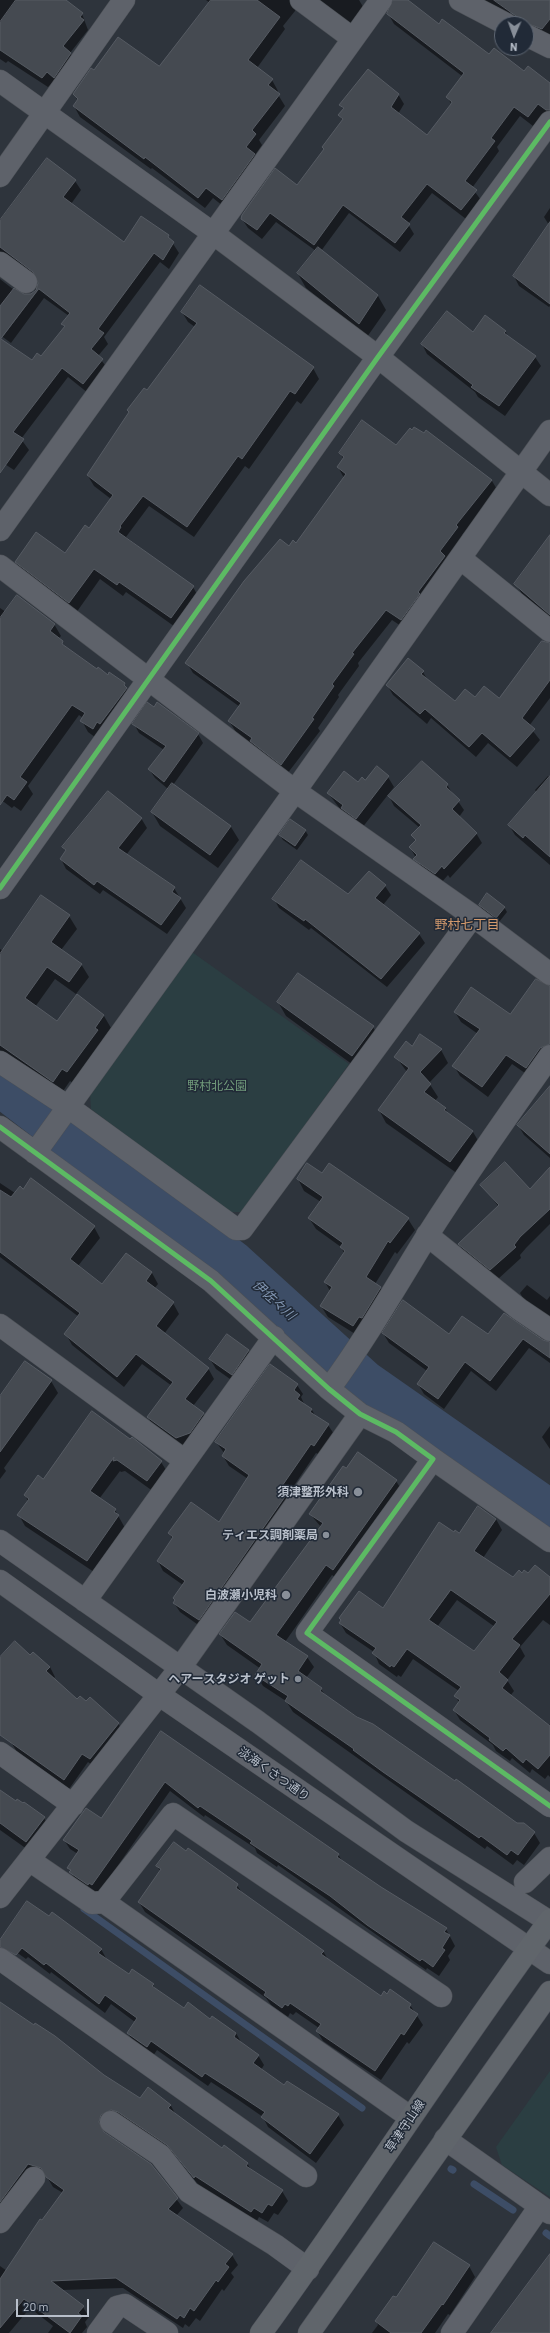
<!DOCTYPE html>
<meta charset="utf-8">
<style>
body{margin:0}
#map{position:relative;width:550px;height:2333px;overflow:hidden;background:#2e343c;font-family:Barlow,sans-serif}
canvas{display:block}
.north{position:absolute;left:494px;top:16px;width:40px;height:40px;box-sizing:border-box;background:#212a37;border:1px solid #5e6672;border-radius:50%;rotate:182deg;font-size:11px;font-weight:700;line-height:16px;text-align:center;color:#b9c0cb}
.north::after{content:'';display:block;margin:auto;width:14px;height:18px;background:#888f99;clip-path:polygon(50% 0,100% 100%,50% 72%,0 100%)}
.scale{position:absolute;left:16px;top:2299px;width:73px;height:18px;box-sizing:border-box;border:2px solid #b9c0cb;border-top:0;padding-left:5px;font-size:12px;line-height:14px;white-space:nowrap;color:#b9c0cb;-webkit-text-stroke:3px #212a37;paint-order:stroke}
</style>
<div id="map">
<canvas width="550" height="2333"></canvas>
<div class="north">N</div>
<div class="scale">20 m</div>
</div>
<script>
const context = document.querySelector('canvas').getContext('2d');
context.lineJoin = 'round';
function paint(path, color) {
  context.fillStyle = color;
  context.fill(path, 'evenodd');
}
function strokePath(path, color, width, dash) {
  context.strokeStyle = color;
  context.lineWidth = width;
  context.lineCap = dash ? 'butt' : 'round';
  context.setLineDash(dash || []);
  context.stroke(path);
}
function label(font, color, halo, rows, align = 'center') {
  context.font = font + ' Barlow,"Noto Sans JP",sans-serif';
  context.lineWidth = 3;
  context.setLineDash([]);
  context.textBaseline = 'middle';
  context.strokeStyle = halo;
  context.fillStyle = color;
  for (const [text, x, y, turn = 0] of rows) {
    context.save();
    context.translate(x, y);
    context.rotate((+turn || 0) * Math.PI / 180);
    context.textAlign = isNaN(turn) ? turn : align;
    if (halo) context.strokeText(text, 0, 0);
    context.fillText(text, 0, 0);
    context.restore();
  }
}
paint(new Path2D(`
 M192,952L349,1064L242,1212H228L91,1109L90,1093Z
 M550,2071V2197L502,2165L496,2147Z`), '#2b3e42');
paint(new Path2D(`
 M0,0H65L82,14L88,30L70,53L76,63L59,87L53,82L48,87L8,61L6,63L0,59Z
 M206,0H302L297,4L295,11L283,26L285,29L257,68L272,80L278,91L277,93L285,106L259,140L262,145L255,155L261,165L228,210L213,198L205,208L152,168L151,169L80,117L74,106L78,101L74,94L94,72L160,67L210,3Z
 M314,0H359L365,10L351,27Z
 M401,0H406L439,25L489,56L550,84V109L546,114L544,113L533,126L520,116L497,147L499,151L472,188L481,200L466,219L432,193L408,224L414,234L400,252L349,213L321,251L378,296L386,310L367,337L306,288L298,274L316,251L276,222L262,239L248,228L242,219L297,186L325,150L343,121L340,116L344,110L341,105L398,94L404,104L398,114L427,136L452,105L447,97L462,76L394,24L389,15Z
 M475,0H550V37L511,11L508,16Z
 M47,160L75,181L81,190L71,204L124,243L168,236L179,253L169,269L160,262L104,337L108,344L98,356L108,369L88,393L68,377L21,439L29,450L14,470L0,461V339L32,362L41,357L65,328L63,324L69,316L44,298L11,343L0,335V279L18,293L25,295L32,294L39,284L14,263H0V219Z
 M550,208V306L549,307L519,286L514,276L549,225L544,217Z
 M182,312L313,368L319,379L301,404L297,401L249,469L245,466L194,537L149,506L126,537L193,587L199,598L178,629L126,592L123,596L100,579L76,613L22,572L16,562L65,554L89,530L111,499L94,486L88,476L130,413L128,411L147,392L195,327L188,322Z
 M505,331L509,338L535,357L541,366L505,416L478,397L475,392L427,354L422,344L473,333Z
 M413,431L424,434L426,432L492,481L498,491L462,535L463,538L407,630L392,620L358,663L359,666L338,695L339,697L318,728L320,731L287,774L236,732L229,721L240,707L193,673L187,663L289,547L297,544L344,478L338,467L344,460L340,453L397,446Z
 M550,537V619L522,594L516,584Z
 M0,608L6,612L54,624L61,636L58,639L66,648L108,677L124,684L131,695L99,740L88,732L82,721L83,718L79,715L28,786L33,794L21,811L14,806L12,808L0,799Z
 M550,643V698L529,726L540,740L517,767L488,743L476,757L431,718L427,724L393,695L387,685L408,660L423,672L428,681L455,703L475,698L499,700Z
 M134,724L198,734L203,743L173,785L231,827L239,840L218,868L160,826L152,812L168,789L155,778L149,769L164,750L139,733Z
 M548,776L550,777V865L515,835L509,825L537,793L535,790Z
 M388,777L394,787L362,828L347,818L328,793L358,783Z
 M447,785L464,810L459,817L476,833L482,843L450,878L448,875L441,883L423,871L410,847L416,841L413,836L420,828L394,806L389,796Z
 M141,818L147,828L126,855L174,888L186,908L167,934L103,890L100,894L66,869L61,859L66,852L64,848Z
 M305,830L308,835L297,850L283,840L280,835Z
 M369,872L385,886L391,895L383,905L419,934L425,943L387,987L311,928L309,930L279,908L274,899L349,896Z
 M480,905L504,907L507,912L499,922L482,909Z
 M69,916L77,929L61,950L81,964L89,977L76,994L55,979L35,1007L57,1023L78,996L104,1016L111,1028L103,1039L105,1043L74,1084L70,1081L61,1094L0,1051V949L3,951Z
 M298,975L373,1027L381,1041L360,1070L286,1016L278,1002Z
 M550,987V1050L532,1078L512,1064L488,1097L460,1076L454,1066L478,1034L461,1022L455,1012L511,1015Z
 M420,1036L441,1050L448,1063L429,1083L438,1097L435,1101L445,1108L449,1115L473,1132L480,1144L458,1174L386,1123L379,1110L407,1072L396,1057L412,1047Z
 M550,1087V1158L524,1135L518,1125Z
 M550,1168V1224L526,1248L520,1255L521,1258L497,1280L465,1254L459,1244L499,1207L482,1185L530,1191Z
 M322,1174L408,1219L415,1230L397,1254L395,1252L375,1284L380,1288L387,1300L360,1337L328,1317L321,1306L330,1291L325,1282L344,1253L341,1247L316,1229L309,1218L321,1202L304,1191L298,1179Z
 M31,1180L94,1227L100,1238L78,1266L103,1285L127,1254L152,1273L158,1284L154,1289L173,1303L179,1314L164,1334L208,1368L214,1379L193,1406L203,1414L209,1425L182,1449L154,1428L148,1417L172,1386L142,1364L124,1387L72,1345L66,1334L79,1317L0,1257V1183L15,1193L23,1190Z
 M527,1285L547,1300L550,1296V1320L526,1303L520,1293Z
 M504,1314L543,1342H550V1363L529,1348L496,1391L471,1371L444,1409L424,1394L418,1384L427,1371L389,1343L383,1333L488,1335Z
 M227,1335L248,1351L254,1361L237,1384L216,1369L210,1359Z
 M51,1381L58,1393L4,1468L6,1471L0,1479V1398Z
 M297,1385L303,1394L301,1397L305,1406L312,1410L316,1417L328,1425L334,1434L320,1455L316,1453L289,1493L293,1501L204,1629L180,1612L174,1603L183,1585L163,1571L158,1561L173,1540L169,1533L219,1523L248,1479L229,1466L223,1456L225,1454L216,1442Z
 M93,1412L161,1462L168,1473L154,1492L125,1471L121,1472L120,1471L99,1499L115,1510L125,1528L94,1572L25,1526L19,1515L28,1501L25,1495L44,1480Z
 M550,1426V1449L542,1437Z
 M358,1453L396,1481L403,1492L339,1580L332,1575L285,1642L307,1657L314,1667L306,1678L321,1689L325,1695L517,1824L534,1833L540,1843L524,1865L517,1860L513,1865L487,1846L485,1849L293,1712L286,1701L263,1686L256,1675L261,1669L227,1645L220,1634L251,1623L321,1527L310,1514Z
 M478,1507L496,1519L502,1530L483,1558L513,1578L522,1574L550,1578V1625L543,1620L520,1647L525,1656L507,1680L514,1691L510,1696L549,1726L550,1724V1777L548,1775L545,1779L532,1769L530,1773L512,1758L510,1761L496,1751L493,1745L460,1720L454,1710L459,1703L456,1696L459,1691L413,1659L401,1677L398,1675L397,1677L379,1664L374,1652L346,1633L340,1623L383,1609L454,1533L459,1534ZM457,1600L495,1627L475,1653L437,1627Z
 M33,1653L50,1667L55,1677L53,1679L77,1700L118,1723L124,1733L96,1768L88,1762L69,1789L17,1752L11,1742L0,1735V1659L30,1656Z
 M161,1732L338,1854L342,1861L381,1888L446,1929L455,1946L448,1956L450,1960L439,1976L427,1968L426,1970L336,1906L278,1865L277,1867L257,1853L255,1848L205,1815L204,1817L170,1791L98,1894L76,1882L69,1868L78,1854L70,1849L64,1840L101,1820Z
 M0,1791L16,1803L44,1818L50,1828L31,1852L0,1830Z
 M157,1866L237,1885L242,1893L323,1951L329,1961L381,1998L410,2005L423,2025L409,2044L407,2042L381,2080L323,2041L317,2031L319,2028L296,2012L293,2015L290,2013L288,2017L271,2005L266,1998L145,1912L139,1902L161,1872Z
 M9,1947L101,1949L107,1960L129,1975L153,1985L156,1990L184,2010L236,2033L242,2044L258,2055L264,2065L261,2070L285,2086L338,2115L344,2125L316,2163L268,2127L263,2117L240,2101L211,2082L208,2086L157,2050L153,2056L133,2042L128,2033L135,2022L111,2004L105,2013L51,1972L50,1974L28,1957L26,1959Z
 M0,2003L140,2100L149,2089L171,2106L176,2115L222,2150L247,2163L251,2170L282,2191L288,2201L278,2215L274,2213L268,2222L259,2217L257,2221L200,2187L174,2154L124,2121H111L103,2131L151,2165L183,2208L176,2216L232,2255L238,2265L231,2273L234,2277L224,2291L222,2289L200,2321L196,2318L189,2327L185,2324L183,2328L123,2288L62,2290L83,2307L89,2317L85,2322L87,2327L82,2333H48L53,2326L30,2308L9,2333H0V2266L7,2271L63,2193L53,2187L47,2177L33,2173L0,2212Z
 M469,2266L475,2277L450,2315L448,2314L435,2333H372L378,2325L376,2321L396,2299Z`), '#0007');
strokePath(new Path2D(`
 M84,1909L362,2108
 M451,2169L453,2170
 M474,2184L513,2210
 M546,2233L550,2236`), '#3d4d66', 7);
strokePath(new Path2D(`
 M0,1084L233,1263L364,1382L550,1512`), '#3d4d66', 44);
const building = new Path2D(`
 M16,0H66L83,13L80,17L84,20L63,46L71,53L54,78L47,72L42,78L0,50V22Z
 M211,0H257L280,17L248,60L273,79L268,85L280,94L252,130L256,134L246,147L255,154L222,200L206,188L198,198L145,157L144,159L73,106L78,99L73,94L91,68L94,70L118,37L159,66Z
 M393,0H408L439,24L442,19L489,54L494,48L524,71L528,66L550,83V110H546L538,104L528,117L514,107L491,138L495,141L465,181L477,190L461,210L427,184L401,217L410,224L395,243L343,205L314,245L270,213L257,230L241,219L242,215L275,168L297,185L324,149L322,147L343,119L338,115L344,108L339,105L368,69L399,94L391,107L427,135L451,104L452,102L446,97L464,73L387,14Z
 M494,0H550V19L542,29L526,23Z
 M47,158L76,180L63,197L124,242L141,216L169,235L168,237L174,242L163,260L154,253L98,329L104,333L91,349L103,359L83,384L62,368L13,432L24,439L0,473V306L14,288L24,294H31L36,290L38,283L33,272L0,247V220ZM39,289L70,313L61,324L65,326L41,356L37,353L32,360L1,339Z
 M550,222V304L513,276Z
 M318,247L378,295L359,324L297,273Z
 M200,285L314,367L295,394L290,391L242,459L238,456L187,527L143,496L120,526L121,527L118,532L194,586L171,618L119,582L117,585L94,569L69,603L15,562L36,532L65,553L85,525L89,528L113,495L87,475L129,412L127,410L144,388L147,390L197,323L181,312Z
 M447,311L473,332L485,315L506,331L504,333L536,356L499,406L471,387L473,385L421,344Z
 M362,420L396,445L410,428L412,430L414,427L424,433L426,430L492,480L456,525L458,527L440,551L445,556L418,592L420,594L401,620L386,610L352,653L354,654L332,684L334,686L312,718L314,719L281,765L250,741L252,738L228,721L241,703L185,663L244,581L280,539L289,546L293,540L296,543L346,474L337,467L344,457L339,453Z
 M550,535V615L514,584Z
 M17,595L55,624L50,631L63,641L62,644L97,669L98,667L108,675L109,672L125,683L124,685L127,688L100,724L97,722L93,729L80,721L85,713L72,705L20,777L27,782L14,800L7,795L0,805V618Z
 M542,641L550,643V680L522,718L535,729L510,757L482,733L469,747L425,709L420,714L386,685L408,658L424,671L421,674L455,701L465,689L475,697L484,686L499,698Z
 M147,702L154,707L157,702L199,733L164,782L148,769L166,746L132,724Z
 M422,761L448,784L446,787L460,800L452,809L477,833L444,869L442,866L435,874L413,859L417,855L409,847L416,840L411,835L421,825L388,796Z
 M377,766L389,776L356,819L341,808L343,805L327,793L344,771L358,782L362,777L365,780Z
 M550,776V857L525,835L523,838L508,825Z
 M172,783L231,826L210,855L151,812Z
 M108,791L142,818L118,848L175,887L172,892L181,898L161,925L97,881L94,885L60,859L66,850L62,847Z
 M290,819L306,830L295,846L279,835Z
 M301,860L348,894L369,871L386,885L375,898L420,933L381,979L305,919L304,921L272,899Z
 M487,893L505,907L496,918L479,905Z
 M41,895L70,915L51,942L82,964L69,982L47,967L25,998L57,1021L77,994L104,1015L95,1028L98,1030L67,1072L62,1069L53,1082L0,1045V954Z
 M298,973L374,1026L352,1056L277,1002Z
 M536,979L550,986V1044L540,1048L526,1068L506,1055L482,1087L452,1066L480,1029L454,1012L471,987L510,1014Z
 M420,1034L442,1049L420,1072L431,1084L424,1092L446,1108L444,1110L473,1131L450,1162L378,1110L409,1068L394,1057L406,1041L412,1046Z
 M550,1086V1154L517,1125Z
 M505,1162L530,1189L550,1167V1209L520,1237L514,1245L516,1247L490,1270L458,1244L499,1205L480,1185Z
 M307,1163L322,1173L329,1163L409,1218L390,1243L388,1241L366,1277L381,1287L362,1318L359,1317L353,1326L320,1306L332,1287L324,1282L345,1251L340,1247L343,1243L308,1218L323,1197L297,1179Z
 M31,1178L95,1226L70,1259L102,1284L126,1253L152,1272L146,1281L174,1302L156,1326L209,1368L185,1399L204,1413L190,1433L176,1438L147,1417L173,1382L136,1354L117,1377L64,1334L80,1313L0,1252V1190L11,1197L20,1186L23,1189Z
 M403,1300L449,1334L462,1316L488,1334L504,1313L543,1340L550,1342V1358L523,1339L490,1381L465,1362L438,1399L417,1384L429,1367L382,1333Z
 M227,1334L249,1350L232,1375L209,1359Z
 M25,1361L52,1380L0,1452V1396Z
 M270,1364L298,1384L294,1390L300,1395L297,1399L312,1409L310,1412L329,1424L314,1446L311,1444L282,1486L289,1491L199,1620L173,1603L175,1600L173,1598L185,1581L157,1561L173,1537L168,1533L191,1502L219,1522L249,1475L222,1456L226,1449L215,1442Z
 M92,1411L130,1439L132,1437L162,1461L147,1481L117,1460L113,1461L114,1457L90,1491L116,1509L114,1512L119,1515L87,1561L17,1515L29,1499L24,1495L38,1475L43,1479Z
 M358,1452L397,1480L333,1570L326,1565L276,1635L308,1656L298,1671L322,1688L320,1691L357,1717L373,1724L455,1781L456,1779L517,1823H524L535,1832L518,1855L511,1850L507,1855L481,1836L479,1838L383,1772L353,1750L354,1749L285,1701L288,1696L255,1675L262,1664L219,1634L235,1612L250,1622L323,1523L309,1514L343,1466L346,1468Z
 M478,1506L496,1519L474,1551L513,1577L519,1570L522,1573L524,1570L528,1573L535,1565L550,1577V1594L512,1639L520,1645L499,1672L508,1680L502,1688L550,1726V1755L538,1769L526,1759L523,1763L506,1748L503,1751L489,1740L490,1738L453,1710L460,1700L454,1696L461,1687L407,1649L394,1667L391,1665L390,1667L372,1653L376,1648L339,1623L341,1620L339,1618L359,1591L383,1608L439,1522L454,1532L455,1530L459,1533ZM451,1590L497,1622L474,1651L429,1620Z
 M15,1641L30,1655L33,1652L50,1667L46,1671L77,1699L80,1696L86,1701L90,1697L119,1723L90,1759L82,1754L64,1780L0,1735V1657Z
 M161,1731L339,1854L337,1857L381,1887L447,1928L444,1932L450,1935L442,1948L445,1950L433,1967L422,1959L420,1961L367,1925L330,1896L250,1843L252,1841L200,1806L198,1808L165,1782L92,1885L89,1883L88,1885L69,1872L71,1870L67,1868L79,1850L63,1840L86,1808L101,1818Z
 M0,1790L16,1801L17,1799L23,1803L24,1802L45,1817L26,1842L0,1823Z
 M174,1842L186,1851L188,1848L238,1884L236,1888L324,1951L321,1954L381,1996L384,1991L387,1994L390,1989L411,2004L409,2008L418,2014L404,2035L401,2033L375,2071L316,2031L321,2024L290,2003L288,2006L285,2004L282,2008L264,1995L266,1992L138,1902L161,1869L156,1866Z
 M27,1901L49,1916L52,1912L102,1949L98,1953L129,1974L132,1969L154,1984L152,1986L184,2008L188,2002L210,2019L212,2016L236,2033L234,2037L259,2055L253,2063L284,2085L287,2081L339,2114L310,2154L261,2117L265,2112L233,2091L205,2073L202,2077L151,2041L147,2047L127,2033L137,2018L105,1995L99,2004L46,1963L44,1965L22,1948L16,1955L0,1947V1940Z
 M0,2002L34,2025L35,2023L55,2036L104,2075L140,2098L148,2087L171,2105L168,2108L222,2148L224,2145L248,2163L246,2166L283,2190L272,2206L268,2204L262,2213L254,2208L251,2212L195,2176L194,2178L167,2145L118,2112L111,2110L101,2115L99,2122L104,2132L151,2164L178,2198L168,2209L233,2254L225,2264L229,2267L218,2282L216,2280L194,2311L190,2308L184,2318L180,2315L177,2319L116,2278L51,2281L84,2306L78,2313L82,2316L70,2333L24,2299L0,2328V2279L40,2219L42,2220L64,2190L46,2177L41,2168L28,2164L0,2202Z
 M434,2242L470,2265L443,2305L442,2304L421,2333H391L375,2321L393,2296L396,2297Z
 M550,2254V2333H491Z`);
paint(building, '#454a51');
strokePath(building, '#565b63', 1);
const minor = new Path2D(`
 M301,0L352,38
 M460,0L506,24
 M526,35L550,47
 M0,81L214,234L378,357L550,495
 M0,176L124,0
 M0,263L26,282
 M0,530L381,0
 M460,558L550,631
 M0,566L295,791L473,916L550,974
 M0,888L378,357L550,122
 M0,1062L67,1106L236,1229H242L473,916
 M0,1127L211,1281L329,1389L360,1414L396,1432L433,1459L307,1633L550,1806
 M35,1153L295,791L550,431
 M427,1235L519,1309L550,1330
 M0,1325L184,1460
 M329,1389C365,1340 395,1288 427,1236C466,1175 508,1115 550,1056
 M433,1459L550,1541
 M0,1541L258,1722L406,1831L550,1922
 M0,1581L158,1694L550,1963
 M85,1601L274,1337
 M0,1753L73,1805
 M29,1860L92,1903L104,1902L410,2117
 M525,1882L550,1858
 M0,1897L180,1668L360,1414
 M104,1902L173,1814L441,1996
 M0,1959L306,2176
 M111,2122L160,2155L189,2192L275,2245L308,2269
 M445,2139L550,2213
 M0,2222L34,2178
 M98,2333L117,2307L125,2305L167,2333
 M452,2333L540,2206`);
const major = new Path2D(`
 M261,2333C360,2197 450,2055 550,1920
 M309,2333L550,1992`);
strokePath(minor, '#4c5056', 23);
strokePath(major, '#4c5058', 23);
strokePath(minor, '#5e626a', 22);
strokePath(major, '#60656b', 22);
strokePath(new Path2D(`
 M0,888L378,357L550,122
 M0,1127L211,1281L329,1389L360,1414L396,1432L433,1459L307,1633L550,1806`), '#5cba63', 5);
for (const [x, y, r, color] of [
 [358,1492,5,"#888f99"],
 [326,1535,4,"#888f99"],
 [286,1595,5,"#888f99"],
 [298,1679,4,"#888f99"]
]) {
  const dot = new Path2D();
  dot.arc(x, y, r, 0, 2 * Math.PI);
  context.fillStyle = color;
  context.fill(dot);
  strokePath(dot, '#212a37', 1.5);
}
label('12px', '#719b7b', '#212a37', [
 ["野村北公園",217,1086]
]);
label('bold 12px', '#b9c0cb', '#212a37', [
 ["須津整形外科",349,1492],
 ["ティエス調剤薬局",318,1535],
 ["白波瀬小児科",277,1595],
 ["ヘアースタジオ ゲット",290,1679]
], 'right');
label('12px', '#b9c0cb', '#212a37', [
 ["淡海くさつ通り",274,1774,35],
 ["草津守山線",405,2126,-56]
]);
label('13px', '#d39a6d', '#212a37', [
 ["野村七丁目",467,925]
]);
label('italic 13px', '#8296b2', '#212a37', [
 ["伊佐々川",274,1300,42]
]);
</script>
